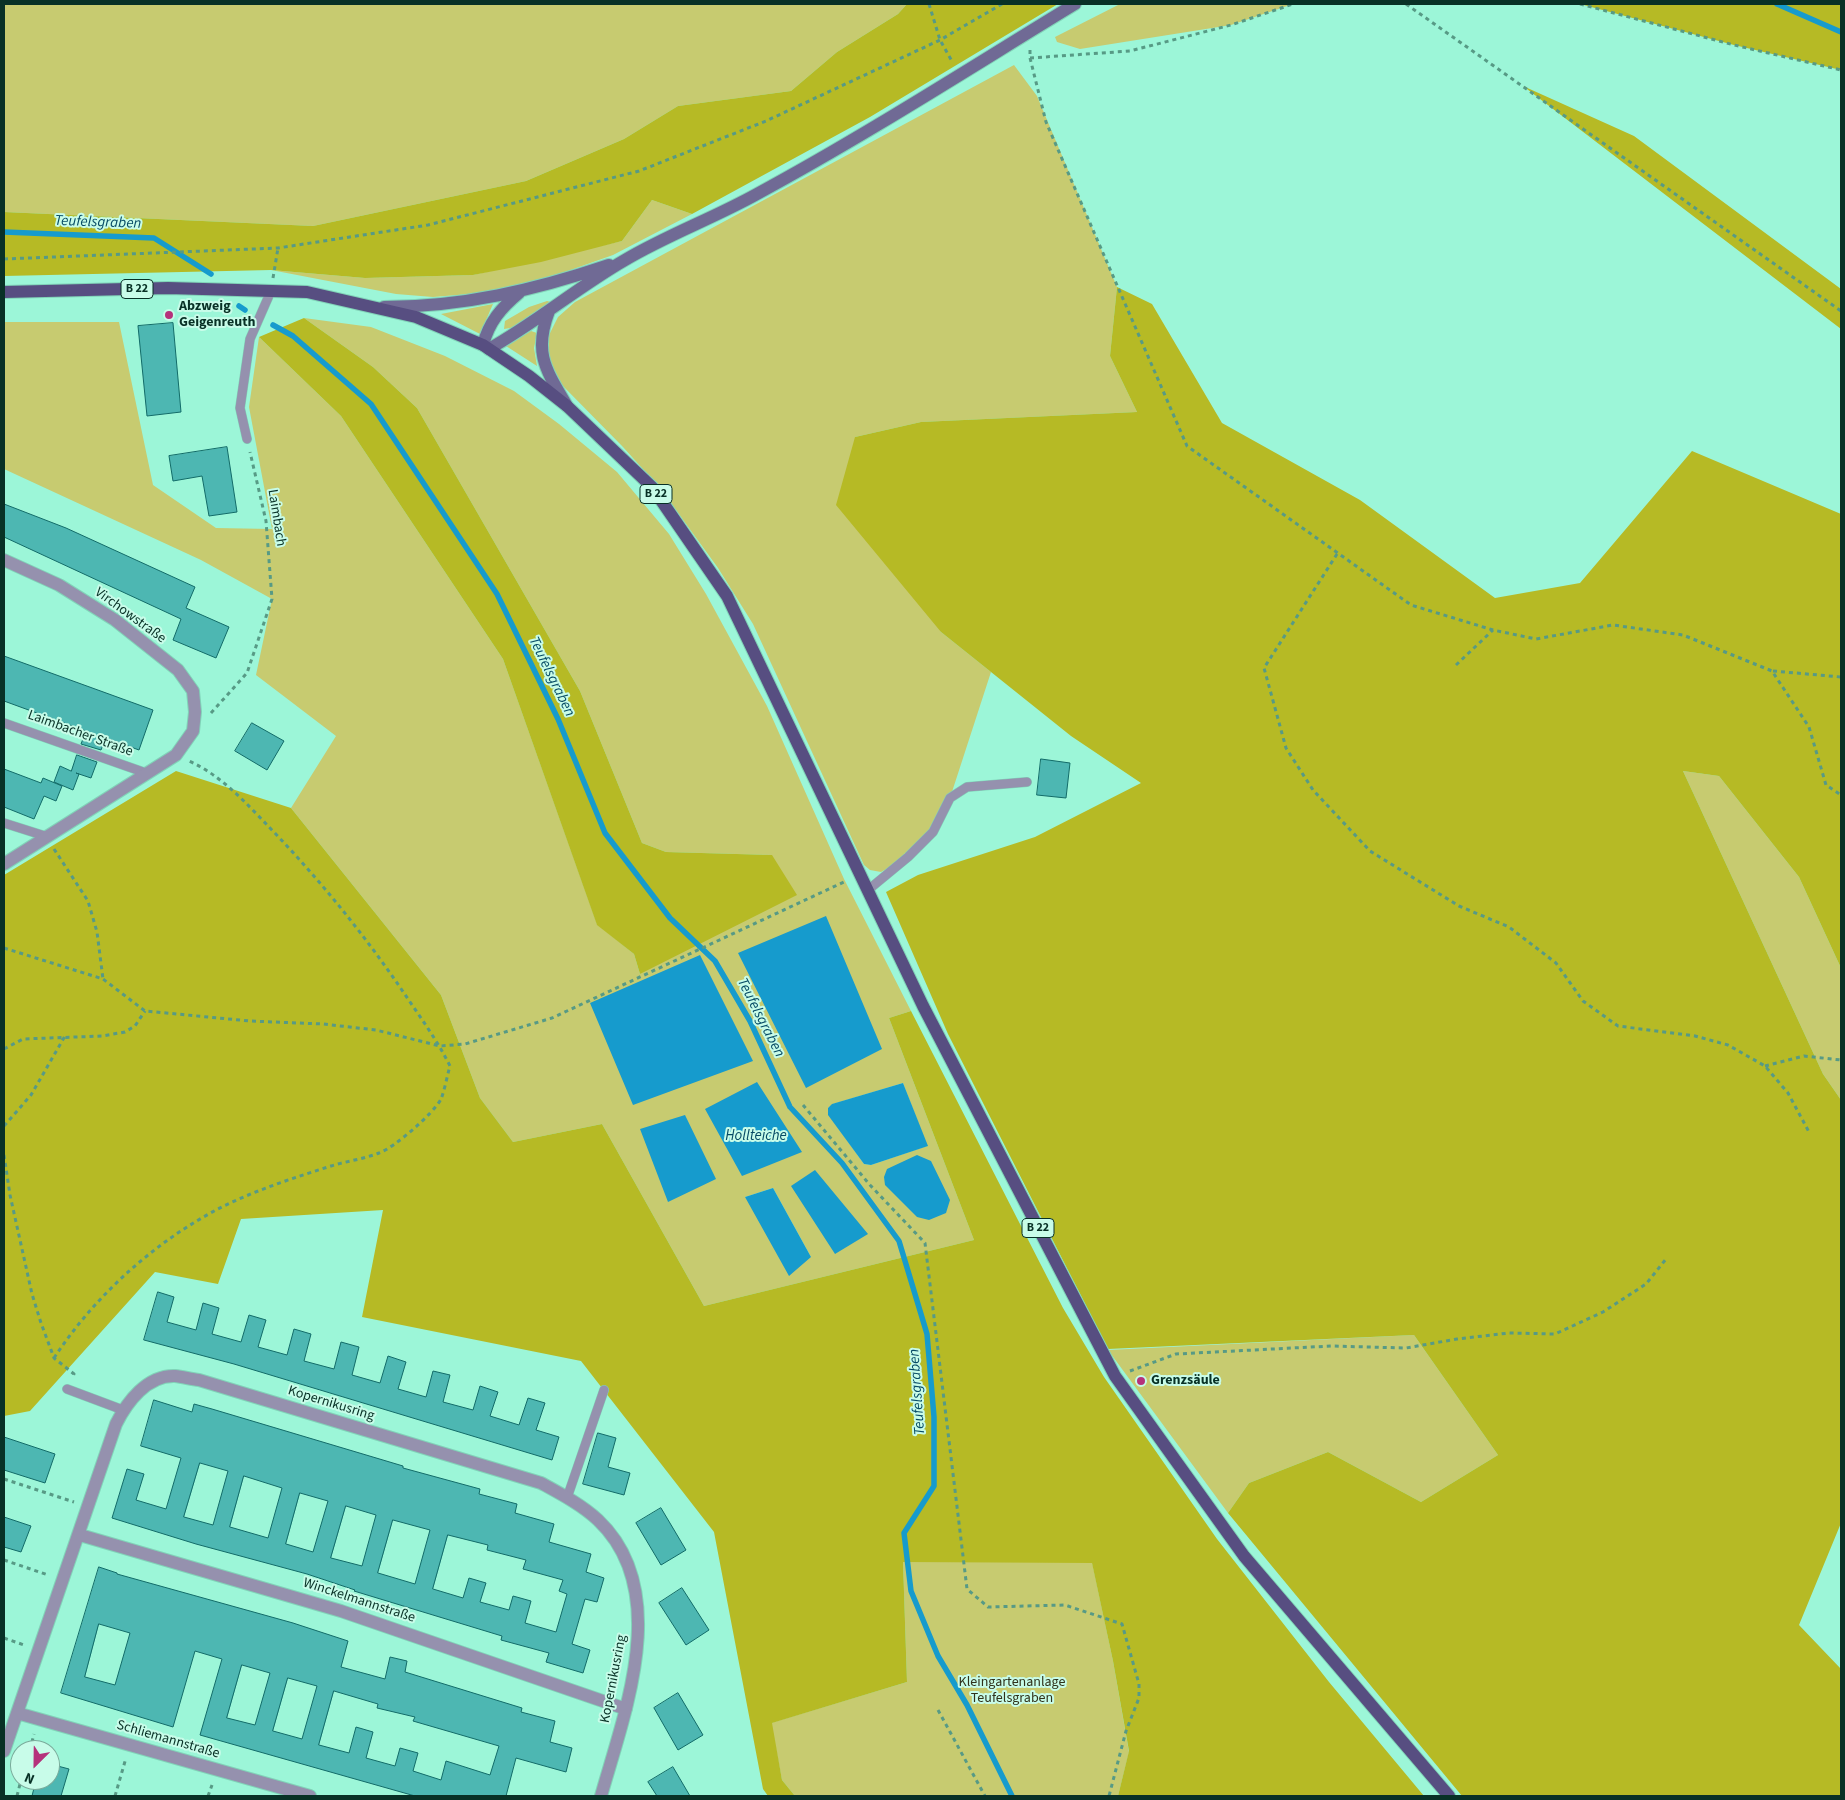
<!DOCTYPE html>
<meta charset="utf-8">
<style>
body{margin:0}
#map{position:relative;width:1845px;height:1800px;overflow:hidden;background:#9cf6d8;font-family:"Source Sans 3",sans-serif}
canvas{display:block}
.frame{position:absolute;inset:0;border:5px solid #083126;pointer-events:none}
.north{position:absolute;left:10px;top:1740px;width:50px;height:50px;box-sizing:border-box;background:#c8fce9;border:1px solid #7bab9b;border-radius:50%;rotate:203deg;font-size:14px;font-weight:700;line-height:20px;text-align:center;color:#083126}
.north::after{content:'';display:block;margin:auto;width:18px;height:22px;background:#b5327b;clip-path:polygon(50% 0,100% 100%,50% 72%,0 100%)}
</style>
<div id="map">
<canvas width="1845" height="1800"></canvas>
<div class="frame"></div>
<div class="north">N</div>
</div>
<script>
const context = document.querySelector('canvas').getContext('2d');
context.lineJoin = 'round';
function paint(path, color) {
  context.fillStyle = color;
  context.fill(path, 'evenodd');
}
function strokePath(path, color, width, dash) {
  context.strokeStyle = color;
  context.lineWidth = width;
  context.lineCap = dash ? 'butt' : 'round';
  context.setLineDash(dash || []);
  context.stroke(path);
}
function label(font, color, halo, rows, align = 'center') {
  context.font = font + ' "Source Sans 3",sans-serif';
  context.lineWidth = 4;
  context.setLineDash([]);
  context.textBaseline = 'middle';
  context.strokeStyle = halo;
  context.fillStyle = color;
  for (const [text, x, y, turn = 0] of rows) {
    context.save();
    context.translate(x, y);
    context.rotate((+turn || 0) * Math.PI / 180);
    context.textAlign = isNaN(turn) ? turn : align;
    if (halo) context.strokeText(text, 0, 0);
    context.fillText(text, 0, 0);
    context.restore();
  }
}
paint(new Path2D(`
 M4,4H907L898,14L837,52L791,91L678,106L624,139L526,181L313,226L4,212Z
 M1120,4H1293L1231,25L1080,49L1057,42L1055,37Z
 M1014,65L1037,96L1117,287L1110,356L1137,412L921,422L855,437L941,632L991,672L950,798L933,832L908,857L881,872L870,870L864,865L753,624L718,568L660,488L623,447L562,385L548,357L549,335L558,317L575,302Z
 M652,200L692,214L613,255L548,278L494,292L433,297L396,294L271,270L365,278L473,275L622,241Z
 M547,301L551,302L516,327L504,329L505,321L529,307Z
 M493,304L480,334L441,314Z
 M304,318L371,327L445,356L514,391L559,424L617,472L669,534L706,594L767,706L844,879L911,1011L889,1018L974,1240L704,1306L602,1124L513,1142L480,1098L441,995L291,808L336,736L256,675L272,599L201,560L4,469V322H119L153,485L216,528L272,529L249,407L259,337L341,416L503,659L597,924L634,954L640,974L772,855L666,852L642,843L580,691L417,408L373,367ZM903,1083L927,1146L871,1165L864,1164L829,1115L828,1108L833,1104ZM773,1188L811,1257L745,1197Z
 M531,331L537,333L534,348L537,366L506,346Z
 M1683,771L1719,776L1799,877L1841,968V1100L1823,1074Z
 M1414,1335L1498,1455L1421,1502L1328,1452L1249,1483L1228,1513L1108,1350Z
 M903,1562H1092L1113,1661L1129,1752L1118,1796H795L782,1780L771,1723L907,1682Z`), '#c7cb70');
paint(new Path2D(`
 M907,4H1058L870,117L692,214L652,200L622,241L541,262L473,275L365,278L271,270L4,276V212L313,226L526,181L624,139L678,106L791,91L837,52L898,14Z
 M1580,4H1841V70L1734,45Z
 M1523,86L1634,136L1841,289V329Z
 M1117,287L1152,304L1222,423L1360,500L1495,598L1580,583L1692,451L1841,514V968L1799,877L1719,776L1683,771L1823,1074L1841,1100V1523L1799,1625L1841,1669V1796H1462L1228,1513L1249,1483L1328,1452L1421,1502L1498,1455L1414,1335L1108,1349L948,1034L886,892L918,875L1035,837L1141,783L1071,736L941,632L836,505L855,437L921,422L1137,412L1110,356Z
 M304,318L373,367L417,408L580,691L642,843L666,852L772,855L797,895L640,974L634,954L597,925L503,659L341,416L259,337Z
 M176,771L291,808L441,995L480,1098L513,1142L602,1124L704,1306L974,1240L889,1018L911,1011L1063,1308L1104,1377L1217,1539L1329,1682L1424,1796H1118L1129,1751L1113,1661L1092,1563L903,1562L907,1682L772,1723L782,1780L795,1796H768L763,1789L714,1532L581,1361L362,1317L383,1210L241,1219L218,1284L155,1272L30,1411L4,1416V875Z`), '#b6ba25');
paint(new Path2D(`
 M826,916L882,1049L806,1088L738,953Z
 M700,955L753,1061L633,1105L590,1003Z
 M757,1082L802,1152L742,1176L705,1109Z
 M903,1083L928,1146L871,1165L864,1164L828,1115V1108L832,1104Z
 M685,1115L716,1179L668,1202L640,1129Z
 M917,1155L931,1161L950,1200L946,1213L929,1220L917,1217L885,1185L884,1177L887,1169Z
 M815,1170L868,1234L835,1254L791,1186Z
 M773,1188L811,1257L789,1276L745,1197Z`), '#169bcd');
strokePath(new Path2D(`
 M1777,4L1841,32
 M4,232L154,238L211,274
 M239,306L245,310
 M273,325L293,336L371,404L497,594L558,719L605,833L670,918L715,961L750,1021L790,1107L842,1163L899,1241L927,1334L934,1417V1486L904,1533L911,1591L938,1656L967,1705L1012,1796`), '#169bcd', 5.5);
const building = new Path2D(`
 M173,323L181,412L147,416L138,326Z
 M227,447L237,512L209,516L202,476L173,481L169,456Z
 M4,504L66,528L195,587L186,608L229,627L216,658L173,640L181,619L4,537Z
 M4,656L153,710L139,750L106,738L101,750L81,744L86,731L4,701Z
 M252,723L284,741L267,770L235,751Z
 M77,755L97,762L91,778L76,773L79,774L73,790L54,782L60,766L71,771Z
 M1041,759L1070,763L1066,798L1037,795Z
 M4,769L41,783L43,778L62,786L56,801L44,796L34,819L4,807Z
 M158,1292L174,1297L167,1322L196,1330L203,1303L219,1308L212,1334L241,1342L249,1315L266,1320L258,1347L287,1355L294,1329L311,1334L304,1361L334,1369L341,1342L359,1347L352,1375L380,1383L388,1356L406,1362L398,1389L426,1397L433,1371L450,1375L443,1402L473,1410L480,1386L498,1392L490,1416L519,1425L528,1398L545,1403L536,1430L559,1437L552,1460L234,1364L144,1340Z
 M154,1400L192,1412L194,1404L212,1409L403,1466V1468L480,1489L479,1494L517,1504L515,1513L554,1524L549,1542L591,1554L586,1572L604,1578L597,1602L585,1599L572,1644L590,1650L583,1673L546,1662L549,1653L501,1640L502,1636L354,1591L355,1590L307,1574L196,1544L112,1518L127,1469L144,1474L136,1500L166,1509L181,1458L141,1446ZM200,1463L228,1471L213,1525L184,1517ZM244,1476L282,1488L268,1538L230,1527ZM300,1493L328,1501L313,1552L286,1544ZM346,1506L376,1515L362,1566L331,1558ZM393,1520L430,1530L415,1584L378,1573ZM448,1535L488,1545L487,1550L526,1560L523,1569L563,1580L559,1591L567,1594L556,1632L525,1623L531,1601L513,1596L509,1610L480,1602L486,1583L469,1578L463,1598L433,1589Z
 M598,1433L616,1438L608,1467L630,1473L624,1495L583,1484Z
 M4,1437L55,1454L45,1483L4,1470Z
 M661,1508L686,1550L661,1565L636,1523Z
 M4,1517L31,1526L21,1552L4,1547Z
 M99,1567L117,1573V1574L293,1623L348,1641L341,1667L385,1679L390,1657L407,1661L405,1672L522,1708L521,1712L555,1721L550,1742L572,1748L566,1772L516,1758L506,1796H415L200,1735L222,1659L195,1651L173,1727L61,1693ZM99,1624L130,1633L115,1685L85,1677ZM242,1665L270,1673L255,1725L227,1718ZM288,1678L317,1686L302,1739L273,1731ZM334,1691L378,1704L377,1708L415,1717L413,1721L499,1746L490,1775L446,1761L441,1780L413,1771L418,1753L400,1748L395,1766L366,1758L373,1732L356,1727L349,1753L319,1745Z
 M682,1588L709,1630L686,1645L659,1603Z
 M678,1693L703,1735L678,1750L654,1708Z
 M50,1764L69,1769L61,1796H32L36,1780H50Z
 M673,1767L690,1796H657L648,1782Z`);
paint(building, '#4db7b2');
strokePath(building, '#126b68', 1);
const lane = new Path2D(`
 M247,439L240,408L250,339L271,291
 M4,723L146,773
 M4,823L45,836
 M868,890L908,857L933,832L950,798L967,787L1027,782
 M67,1389L123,1410
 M567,1498L604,1390`);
const street = new Path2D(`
 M4,560L59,585L115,620L178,670L193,691L195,712L193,731L176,755L4,864
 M80,1535L341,1611L626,1709
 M17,1713L310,1796
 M4,1751L116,1424C127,1402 147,1375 175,1376C183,1377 191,1379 199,1380L541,1483C561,1494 582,1505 598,1520C673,1591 624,1714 601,1796`);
const secondary = new Path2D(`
 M384,307C462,307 535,290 609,265
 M549,311C533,353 546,370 567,406
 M483,345C489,322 501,308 519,293
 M489,349C537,322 578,287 625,260C667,235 714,218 757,194C866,135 970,68 1075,4`);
const primary = new Path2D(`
 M4,292L168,288L307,292L416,317L483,345L529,376L567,406L652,487L727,596L923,1006L1115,1376L1244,1556L1449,1796`);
strokePath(lane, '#81d3b8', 10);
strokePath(street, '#81d3b8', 14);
strokePath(secondary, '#81d3b8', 14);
strokePath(primary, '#81d3b8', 14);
strokePath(new Path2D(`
 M929,4L940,40L953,63
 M1406,4L1841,311
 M1580,4L1734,45L1841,70
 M1030,50V58L1130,51L1231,25L1293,4
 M1030,58L1046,122L1187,446L1411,605L1493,630L1536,639L1613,625L1683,635L1772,671L1809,727L1826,785L1841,795
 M4,259L278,248L428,225L639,171L766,121L940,40L1002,4
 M273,278L278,248
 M1337,554L1264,668L1286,748L1313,790L1370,851L1459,906L1509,927L1556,963L1583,1001L1618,1026L1695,1036L1728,1045L1765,1066L1788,1093L1809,1132
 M1456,665L1493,630
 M1773,671L1841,677
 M211,713L247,673L272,599L266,521L250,452
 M54,849L88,901L97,932L103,979
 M4,948L103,979L145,1011L250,1021L323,1024L376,1030L440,1046L465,1044L552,1018L846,881
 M4,1049L23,1039L102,1036L125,1032L135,1026L145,1011
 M1765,1066L1804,1056L1841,1060
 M803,1105L870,1185L925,1243L967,1589L988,1607L1065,1605L1122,1624L1139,1684V1698L1126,1731L1109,1796
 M4,1126L31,1095L65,1036
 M4,1155L10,1195L32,1294L41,1323L54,1358L74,1374L72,1378
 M54,1358C94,1297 153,1243 218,1209C253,1191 293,1178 331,1166C347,1161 364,1159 379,1153C394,1148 434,1113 441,1099C445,1089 447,1076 450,1066C438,1042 423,1021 408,999C367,938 321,881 270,828C247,804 221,775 189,761
 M1130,1371L1176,1354L1331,1346L1406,1348L1457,1339L1509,1333L1555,1334L1603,1312L1646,1284L1666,1259
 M4,1479L74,1502
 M4,1560L48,1575
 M4,1638L24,1645
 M938,1710L985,1796
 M30,1750L34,1734
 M17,1796L21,1780
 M115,1796L126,1758
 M208,1796L212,1785`), '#579a85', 3, [4, 4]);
strokePath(lane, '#9591ae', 9);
strokePath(street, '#9591ae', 12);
strokePath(secondary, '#706a95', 12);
strokePath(primary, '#574e81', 12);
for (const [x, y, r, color] of [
 [169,315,5,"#b5327b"],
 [1141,1381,5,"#b5327b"]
]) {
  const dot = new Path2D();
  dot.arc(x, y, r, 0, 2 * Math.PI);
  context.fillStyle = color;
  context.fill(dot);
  strokePath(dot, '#c8fce9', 2);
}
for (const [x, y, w] of [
 [137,289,32],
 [656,494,32],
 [1038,1228,32]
]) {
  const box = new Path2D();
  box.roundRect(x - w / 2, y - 9.5, w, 19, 4);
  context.fillStyle = '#c8fce9';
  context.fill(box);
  strokePath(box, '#083126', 1);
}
label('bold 12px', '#083126', null, [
 ["B 22",137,289],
 ["B 22",656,494],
 ["B 22",1038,1228]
]);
label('bold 14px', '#083126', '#c8fce9', [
 ["Abzweig",179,307],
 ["Geigenreuth",179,323],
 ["Grenzsäule",1151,1381]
], 'left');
label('14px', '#083126', '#c8fce9', [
 ["Laimbach",276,518,81],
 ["Virchowstraße",130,616,36],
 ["Laimbacher Straße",80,734,20],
 ["Kopernikusring",331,1404,17],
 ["Winckelmannstraße",359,1601,18],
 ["Kopernikusring",614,1679,-79],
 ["Schliemannstraße",168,1740,16]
]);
label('14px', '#30311a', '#c8fce9', [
 ["Kleingartenanlage",1012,1683],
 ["Teufelsgraben",1012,1699]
]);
label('italic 15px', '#074b65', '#c8fce9', [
 ["Teufelsgraben",98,223,2],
 ["Teufelsgraben",551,677,64],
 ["Teufelsgraben",760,1018,63],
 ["Hollteiche",756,1137],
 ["Teufelsgraben",918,1392,-94]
]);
</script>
